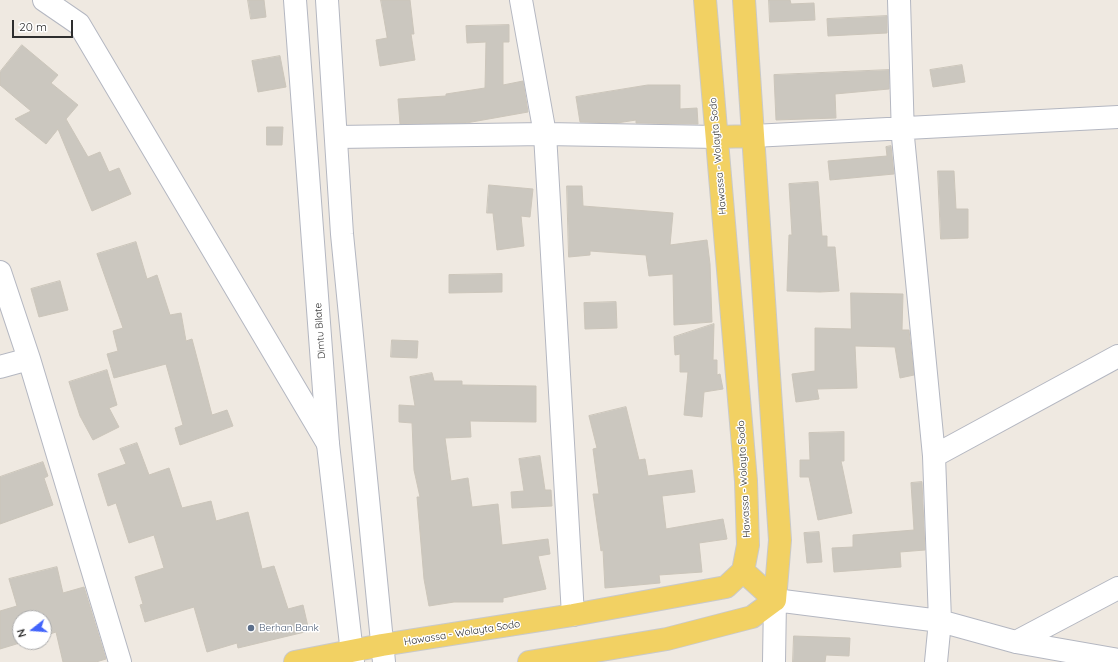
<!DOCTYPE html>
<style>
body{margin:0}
#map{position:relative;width:1118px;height:662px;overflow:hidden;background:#efe9e1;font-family:Quicksand,sans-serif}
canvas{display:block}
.north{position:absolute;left:12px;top:610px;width:40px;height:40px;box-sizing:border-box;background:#fff;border:1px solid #ababab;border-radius:50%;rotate:253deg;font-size:11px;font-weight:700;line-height:16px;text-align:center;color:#2e2e2e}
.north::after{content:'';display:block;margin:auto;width:14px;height:18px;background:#4264fb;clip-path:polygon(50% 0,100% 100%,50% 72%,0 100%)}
.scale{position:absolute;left:12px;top:20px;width:61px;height:18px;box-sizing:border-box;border:2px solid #2e2e2e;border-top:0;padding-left:5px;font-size:12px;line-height:14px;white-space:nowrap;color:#2e2e2e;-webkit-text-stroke:3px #fff;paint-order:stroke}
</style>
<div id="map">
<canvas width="1118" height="662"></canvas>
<div class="north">N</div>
<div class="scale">20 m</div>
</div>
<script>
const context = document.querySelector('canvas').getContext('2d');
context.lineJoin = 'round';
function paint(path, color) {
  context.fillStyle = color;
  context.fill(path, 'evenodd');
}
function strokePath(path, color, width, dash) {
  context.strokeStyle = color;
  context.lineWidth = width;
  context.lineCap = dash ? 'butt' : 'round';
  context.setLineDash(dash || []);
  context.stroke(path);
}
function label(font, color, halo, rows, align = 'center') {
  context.font = font + ' Quicksand,sans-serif';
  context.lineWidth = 3;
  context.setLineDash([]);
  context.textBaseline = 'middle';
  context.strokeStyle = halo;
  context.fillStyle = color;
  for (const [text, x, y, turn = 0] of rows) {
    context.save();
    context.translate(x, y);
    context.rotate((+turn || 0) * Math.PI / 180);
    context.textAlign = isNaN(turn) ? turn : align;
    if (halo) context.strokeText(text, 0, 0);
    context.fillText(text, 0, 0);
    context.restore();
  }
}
const building = new Path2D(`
 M248,0H264L266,17L251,19Z
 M381,0H410L414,34H411L415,60L380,66L376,40L387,38Z
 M769,0H790L791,4L814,3L815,20L770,22Z
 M887,16V33L828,36L827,19Z
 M509,25V42H503V85L523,81L528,112L466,123L400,124L398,99L446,96V94L485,88L486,42L467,43L466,26Z
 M22,45L58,75L51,83L78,105L66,119L88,157L100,152L109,172L119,168L131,194L92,211L58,129L46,144L15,119L31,111L0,85V72Z
 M280,56L286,87L258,92L252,61Z
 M962,65L965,82L933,87L930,70Z
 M889,70V89L835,94L836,118L776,120L774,75Z
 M648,85H680V109L697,108L698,124L636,123V120L617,123L580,122L576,97Z
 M267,127H283L282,145H267Z
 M891,146L894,174L830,180L828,161L887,156L886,147Z
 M938,171H954L956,209H968V238L941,239Z
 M818,182L822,236H827V247H835L839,291L820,292L787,291L789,235H792L789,184Z
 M489,185L533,189L530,217L521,216L524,246L497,250L493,213H487Z
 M567,186H582L583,206L673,213L670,245L707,240L710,264L712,322L674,325L673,274L649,276L646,255L590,251V255L569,257Z
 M136,242L147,279L157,275L170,315L181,313L186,341L192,339L212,415L227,410L233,426L180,445L175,428L183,425L166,364L114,378L107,354L118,351L113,331L123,328L97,254Z
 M502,274V292L449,293V275Z
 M60,281L68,310L39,317L31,289Z
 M851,293L903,294L902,330H909L914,375L900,378L895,347L855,346L857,388L817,389L819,399L796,402L792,374L815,371V328L851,329Z
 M616,302L617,328L585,329L584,303Z
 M714,324L713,360H717V375L720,374L723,389L704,392L702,417L684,415L688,372H680V354L675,355L674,337Z
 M392,340L418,341L417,358L391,357Z
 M107,370L117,405L109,408L119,427L93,440L80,416L69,382Z
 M432,373L434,381H462V385L536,386V422L470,421L471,437L445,438L451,481L468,478L472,507L498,504L502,545L548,539L550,554L538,556L546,589L503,598V602H454L429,606L424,579L417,497H420L414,470L412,423L399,422V405L415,406L410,377Z
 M626,407L639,460L645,459L648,476L692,470L695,492L662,496L666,529L723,519L727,539L699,543L702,572L659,575L660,583L605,588L603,550L601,551L593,494H599L593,449L597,448L589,416Z
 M844,432V461H841L852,513L818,520L809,477H800V460H810L809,433Z
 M137,443L149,475L169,468L182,508L211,501L216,521L248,512L262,569L274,566L288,609L303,605L309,631L238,648L237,643L207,652L194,607L145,622L140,605L143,604L135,577L164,568L154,535L129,543L116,503L108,506L98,474L126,464L120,449Z
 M540,456L545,490H551L552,506L512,508L511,492L524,491L519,459Z
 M43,462L48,476L44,478L53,505L0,524V477Z
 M922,482L925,550L900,552L901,567L834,572L832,548L853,547V535L914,530L911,483Z
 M819,532L822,562L807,563L804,533Z
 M57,567L63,593L84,587L106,659L96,662H63L56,632L44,636V618H20V642H23L0,649V611L17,606L9,579Z
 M794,636L850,638L849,656L826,655L825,662H793Z`);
paint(building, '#cbc7bf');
strokePath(building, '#cbc5ba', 1);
const street = new Path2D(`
 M44,0L79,24L328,444
 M521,0L545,134L573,615
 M899,0L903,137L934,456L940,621L936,662
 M753,136L1118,117
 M337,137L545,134L717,137
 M0,272L29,359L120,662
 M0,367L29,359
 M934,456L1118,356
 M1016,642L1118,588
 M774,662L775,600L940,621L1016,642L1118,660`);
const secondary = new Path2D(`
 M295,0L328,444L353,662
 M327,0L342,234L384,662`);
const primary = new Path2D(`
 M717,137L753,136
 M743,571L775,600
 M295,662L382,645L573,615L726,587L743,571L748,545L746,481L705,0
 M529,662L667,639L752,617L775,600L780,540L744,0`);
strokePath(street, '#b4b7c1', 24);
strokePath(secondary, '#b4b7c1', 24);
strokePath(primary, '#c9c9c9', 24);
strokePath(street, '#fff', 22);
strokePath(secondary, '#fff', 22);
strokePath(primary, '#f2d163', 22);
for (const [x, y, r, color] of [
 [251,628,4,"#5c6f8a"]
]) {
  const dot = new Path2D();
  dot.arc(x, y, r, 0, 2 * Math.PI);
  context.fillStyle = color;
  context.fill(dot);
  strokePath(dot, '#fff', 1.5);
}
label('10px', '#2e2e2e', '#fff', [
 ["Hawassa - Wolayta Sodo",718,156,-95],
 ["Dimtu Bilate",320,331,-94],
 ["Hawassa - Wolayta Sodo",744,479,-93],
 ["Hawassa - Wolayta Sodo",462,633,-9]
]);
label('10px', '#4e5e75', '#fff', [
 ["Berhan Bank",259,628]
], 'left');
</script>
